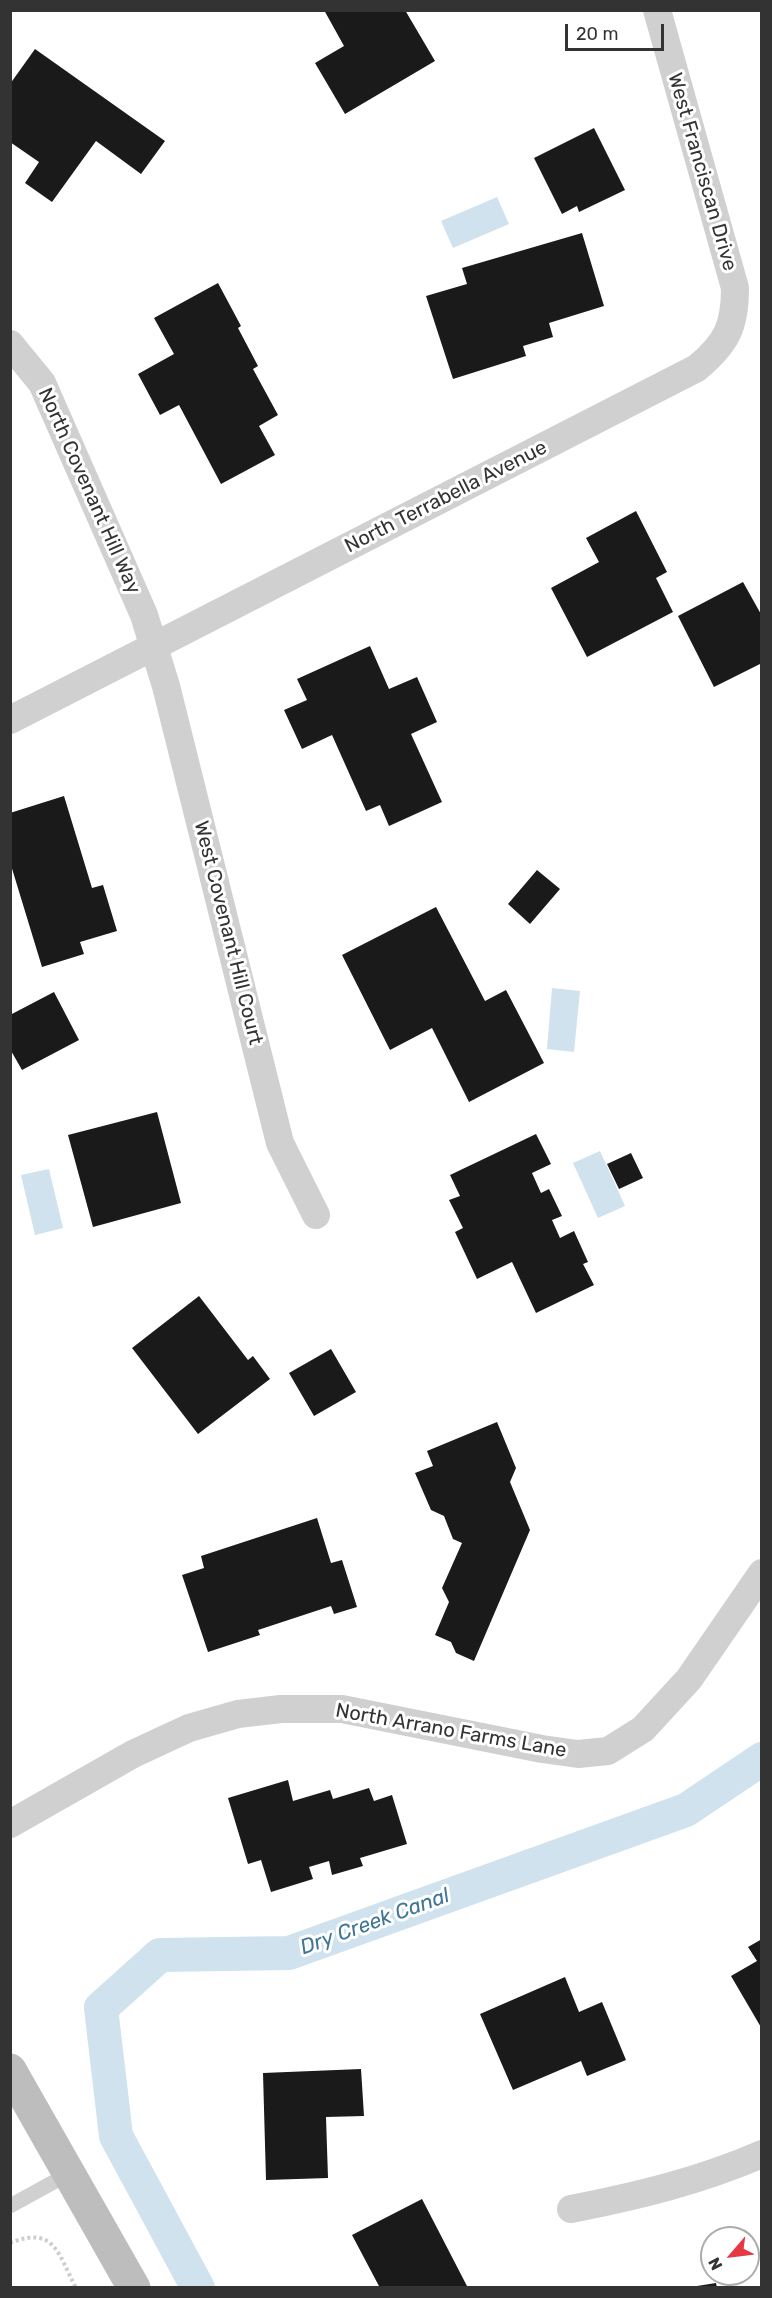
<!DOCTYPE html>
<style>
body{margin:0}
#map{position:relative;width:772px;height:2298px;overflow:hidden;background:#fff;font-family:Rubik,sans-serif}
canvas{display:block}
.frame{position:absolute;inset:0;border:12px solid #333;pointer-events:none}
.north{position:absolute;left:700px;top:2226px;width:60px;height:60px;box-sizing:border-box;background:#fff;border:2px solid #adadad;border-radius:50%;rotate:242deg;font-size:16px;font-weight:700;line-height:24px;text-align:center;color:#333}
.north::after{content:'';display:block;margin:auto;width:21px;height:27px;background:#e63946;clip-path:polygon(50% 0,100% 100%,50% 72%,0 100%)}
.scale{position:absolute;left:565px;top:24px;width:99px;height:27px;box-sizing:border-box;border:3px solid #333;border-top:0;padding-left:8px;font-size:18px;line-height:21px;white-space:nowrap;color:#333;-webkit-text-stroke:4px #fff;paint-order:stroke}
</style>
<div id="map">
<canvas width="772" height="2298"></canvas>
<div class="frame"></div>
<div class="north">N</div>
<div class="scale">20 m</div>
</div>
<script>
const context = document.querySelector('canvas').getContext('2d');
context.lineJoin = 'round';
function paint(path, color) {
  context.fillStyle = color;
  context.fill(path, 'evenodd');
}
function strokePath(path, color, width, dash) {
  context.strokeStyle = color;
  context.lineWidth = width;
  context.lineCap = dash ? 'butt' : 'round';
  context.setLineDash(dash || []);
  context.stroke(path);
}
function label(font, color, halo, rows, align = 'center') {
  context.font = font + ' Rubik,sans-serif';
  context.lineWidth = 6;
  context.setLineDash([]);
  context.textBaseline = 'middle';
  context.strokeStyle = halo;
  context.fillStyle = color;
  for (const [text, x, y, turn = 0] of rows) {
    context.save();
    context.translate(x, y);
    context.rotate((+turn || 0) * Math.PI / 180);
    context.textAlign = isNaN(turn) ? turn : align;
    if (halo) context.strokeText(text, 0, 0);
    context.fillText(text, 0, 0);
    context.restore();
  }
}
paint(new Path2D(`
 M497,197L509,224L453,248L441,221Z
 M552,988L580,991L574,1052L547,1049Z
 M600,1151L625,1206L598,1218L573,1163Z
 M49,1169L63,1228L35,1235L21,1175Z`), '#cfe2ee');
strokePath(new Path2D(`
 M198,2288L116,2136L101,2008L160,1955L289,1953L686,1810L762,1759`), '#cfe2ee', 34);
paint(new Path2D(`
 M324,10H405L435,61L345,114L315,63L344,46Z
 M35,49L165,141L141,174L96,141L52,202L25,183L39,162L10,142V84Z
 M594,128L625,190L579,212L577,206L562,214L534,158Z
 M582,233L604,306L549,323L553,337L523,346L526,356L453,379L426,296L467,284L462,268Z
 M218,283L241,326L238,328L258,366L253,369L278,415L259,426L275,455L221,484L179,405L160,415L138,374L174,354L154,318Z
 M636,511L667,572L656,578L673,612L587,657L551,588L599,562L586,538Z
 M743,582L762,616V663L714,687L678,616Z
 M370,646L389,689L417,677L437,722L411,734L442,802L389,826L380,805L366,811L332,735L302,749L284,710L307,700L297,679Z
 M64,796L92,888L103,885L117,931L80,942L84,954L42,967L10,862V813Z
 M537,870L560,889L530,924L508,904Z
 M436,907L485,1001L506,990L544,1063L469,1102L432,1028L390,1050L342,955Z
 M54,992L79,1040L22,1070L10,1049V1015Z
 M157,1112L181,1203L93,1227L68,1135Z
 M536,1134L551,1164L532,1173L541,1193L549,1189L562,1216L552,1220L560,1238L574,1231L588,1262L583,1264L594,1285L536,1313L512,1262L477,1279L455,1232L463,1228L449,1200L460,1196L450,1175Z
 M631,1153L643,1178L619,1189L607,1164Z
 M199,1296L248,1360L253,1356L270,1379L198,1434L132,1348Z
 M331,1349L356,1392L314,1416L289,1373Z
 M497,1422L516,1468L510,1482L530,1530L474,1661L456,1653L451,1642L435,1635L449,1602L442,1588L462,1543L453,1539L444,1516L431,1510L415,1473L433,1466L427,1451Z
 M317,1518L331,1563L342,1560L357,1607L334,1614L331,1606L258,1630L260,1635L208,1652L182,1575L204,1568L201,1556Z
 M288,1780L293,1801L330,1790L333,1799L369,1788L374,1801L392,1795L407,1844L360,1858L363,1866L332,1875L329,1861L309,1867L313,1879L271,1892L261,1860L248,1864L228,1798Z
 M762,1939V2029L731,1976L757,1961L748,1947Z
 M565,1977L579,2012L602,2002L626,2060L587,2076L581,2061L513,2090L480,2014Z
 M361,2069L364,2116L326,2117L328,2178L266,2180L263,2073Z
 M422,2199L468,2288H380L352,2235Z
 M716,2283L717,2288H697V2286Z`), '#1a1a1a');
strokePath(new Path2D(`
 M10,2243C55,2225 58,2254 76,2288`), '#cdcdcd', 4, [3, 3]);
strokePath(new Path2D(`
 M10,2206L70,2173`), '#d0d0d0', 15);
strokePath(new Path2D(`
 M10,344L42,383L144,615L166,686L280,1143L316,1215
 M10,720L697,368C727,343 735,326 735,288L657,10
 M10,1824L133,1754L189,1728L238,1714L281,1709H342L542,1749L578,1754L608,1751L643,1729L689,1679L762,1573
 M571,2209C637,2196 700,2181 762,2154`), '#d0d0d0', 28);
strokePath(new Path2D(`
 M10,2070L134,2288`), '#bdbdbd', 33);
label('20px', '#333', '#fff', [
 ["West Franciscan Drive",702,172,74],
 ["North Covenant Hill Way",89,491,66],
 ["North Terrabella Avenue",446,497,-27],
 ["West Covenant Hill Court",228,933,76],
 ["North Arrano Farms Lane",451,1731,10]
]);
label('italic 21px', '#3f7597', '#fff', [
 ["Dry Creek Canal",375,1922,-20]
]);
</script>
